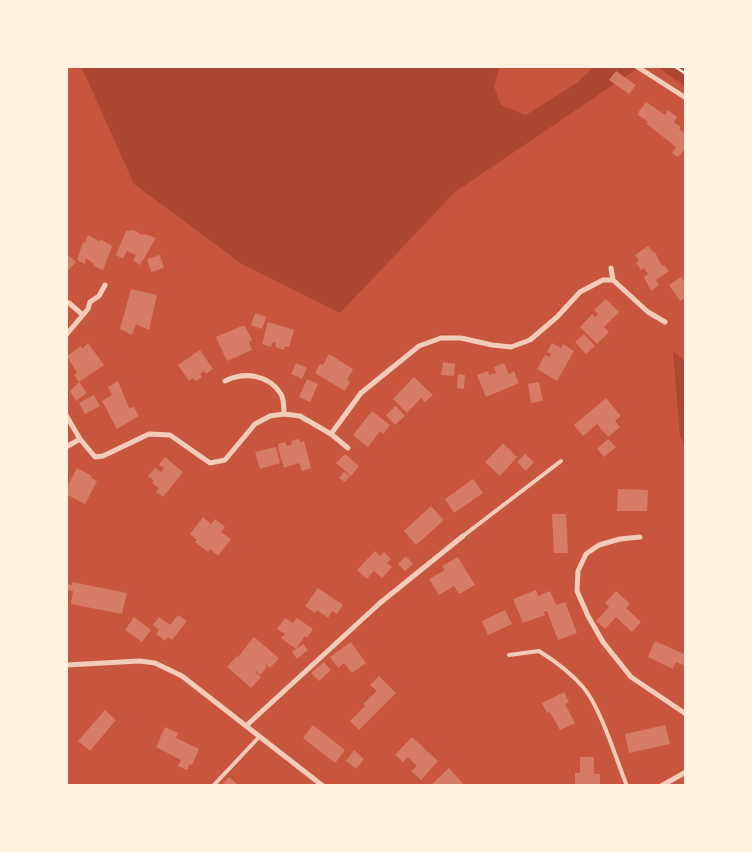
<!DOCTYPE html>
<style>
body{margin:0}
#map{position:relative;width:752px;height:852px;overflow:hidden;background:#c8553d;font-family:"Playfair Display",serif}
canvas{display:block}
.frame{position:absolute;inset:0;border:68px solid #fff3e0;pointer-events:none}
</style>
<div id="map">
<canvas width="752" height="852"></canvas>
<div class="frame"></div>
</div>
<script>
const context = document.querySelector('canvas').getContext('2d');
context.lineJoin = 'round';
function paint(path, color) {
  context.fillStyle = color;
  context.fill(path, 'evenodd');
}
function strokePath(path, color, width, dash) {
  context.strokeStyle = color;
  context.lineWidth = width;
  context.lineCap = dash ? 'butt' : 'round';
  context.setLineDash(dash || []);
  context.stroke(path);
}
paint(new Path2D(`
 M81,66H500L494,86L501,105L526,115L578,82L595,66H641L455,192L340,313L242,264L134,184Z
 M656,66H686V87Z
 M673,351L686,362V446L680,436Z`), '#ae4732');
paint(new Path2D(`
 M616,71L636,85L629,94L609,80Z
 M646,102L665,115L668,110L677,117L674,122L681,127L679,129L686,134V152L684,150L678,157L672,153L676,147L647,124L648,122L637,114Z
 M134,230L142,235L144,234L156,238L140,265L133,261L136,255L127,251L123,259L116,255L126,231Z
 M88,235L99,241L102,240L112,246L103,270L93,266L94,264L86,258L85,264L77,260L83,242L85,243Z
 M648,246L654,253L655,252L662,266L664,265L669,271L656,280L659,285L651,291L644,277L648,274L644,268L641,270L636,263L639,261L635,255Z
 M66,253L76,262L66,273Z
 M160,255L164,268L151,272L147,259Z
 M681,277L686,284V297L680,301L669,285Z
 M131,289L157,295L149,330L136,324L132,335L120,329Z
 M606,299L619,312L604,327L609,332L597,344L580,327L592,314L595,317L598,314L594,310Z
 M255,313L266,317L262,329L251,325Z
 M268,322L294,330L289,347L285,346L284,350L275,347L276,343L273,342L271,347L262,344Z
 M242,326H245L252,340L249,342L252,350L227,361L216,337Z
 M584,334L595,346L586,354L575,342Z
 M88,343L104,365L79,382L74,375L77,373L67,356L81,346L82,349Z
 M552,343L561,348L563,344L574,351L557,381L537,369L545,355L549,357L551,354L547,352Z
 M200,350L213,369L206,374L204,371L200,374L202,377L196,381L193,378L189,381L178,365Z
 M329,354L353,369L347,380L350,382L345,391L315,373L320,364L323,365Z
 M443,362L455,364L454,376L441,375Z
 M296,363L307,368L302,379L291,374Z
 M504,363L509,374L514,371L519,383L486,397L477,375L488,371L489,375L496,373L494,367Z
 M458,374L465,375L464,389L457,388Z
 M414,377L433,395L425,402L421,398L407,413L393,399Z
 M307,379L318,384L310,402L299,397Z
 M118,381L129,408L134,407L139,416L117,429L102,401L112,395L108,387Z
 M79,382L87,393L76,401L70,391Z
 M539,382L543,401L531,403L528,384Z
 M94,395L100,406L85,414L79,403Z
 M606,398L621,416L615,421L620,427L608,437L597,424L583,436L574,425Z
 M396,406L405,416L395,425L386,415Z
 M372,411L390,425L383,434L380,431L368,447L353,435Z
 M299,439L300,442L304,441L311,468L302,471L299,463L284,468L278,448V444L285,442L287,446L292,444L291,441Z
 M608,439L616,447L604,457L597,449Z
 M503,443L517,457L500,476L485,462Z
 M276,447L280,463L260,469L255,452Z
 M345,454L359,466L351,476L336,463Z
 M525,454L534,462L526,471L517,462Z
 M165,457L183,472L163,497L156,492L159,488L152,483L154,481L148,476L155,468L161,472L164,468L159,465Z
 M77,468L92,476L91,478L97,481L85,504L66,494V489Z
 M344,472L350,476L345,482L339,478Z
 M473,479L483,493L454,513L445,499Z
 M618,489L648,490L647,511H617Z
 M431,506L444,520L416,545L404,531Z
 M552,514H566L568,553H554Z
 M203,517L211,524L215,519L225,527L221,532L231,539L218,556L210,549L208,552L195,542L197,540L190,534Z
 M375,551L380,556L384,552L391,559L387,563L392,567L382,578L374,571L367,579L357,570Z
 M406,556L413,564L405,571L398,564Z
 M458,557L475,585L459,594L454,586L439,595L429,579L445,570L442,566Z
 M72,582L127,593L122,614L71,604L73,591L66,590V584L72,585Z
 M318,588L343,605L337,614L332,611L328,618L317,610L315,613L305,606Z
 M536,590L538,596L550,591L556,605L565,602L577,633L558,640L547,611L544,612L545,615L523,623L513,599Z
 M616,591L630,604L626,608L641,622L632,632L616,617L605,629L596,621L609,607L605,603Z
 M505,610L512,624L488,635L482,621Z
 M178,615L187,621L172,640L168,637L165,641L156,634L159,630L153,625L159,617L170,625Z
 M134,617L151,630L142,642L125,630Z
 M285,618L293,623L297,618L313,629L307,638L305,636L296,649L281,638L285,634L277,629Z
 M254,637L279,658L270,668L264,662L267,667L260,675L256,671L255,672L261,677L251,688L227,667L237,656L238,657Z
 M655,641L686,655V666L676,662L673,669L648,657Z
 M351,642L366,663L352,673L344,663L338,668L330,657Z
 M303,644L308,650L297,659L292,652Z
 M324,662L331,670L319,681L311,673Z
 M379,676L396,693L359,730L350,721L365,706L363,704L377,691L370,685Z
 M564,692L569,702L565,704L575,723L560,730L550,712L547,713L542,703Z
 M105,710L116,720L90,751L78,741Z
 M313,725L345,750L335,763L303,738Z
 M665,725L670,744L629,753L625,734Z
 M165,727L178,733L176,738L199,749L192,765L190,764L187,770L178,766L181,760L156,747Z
 M412,737L438,761L421,780L411,771L417,766L408,757L403,762L395,755Z
 M354,750L364,759L356,769L346,761Z
 M580,757H594V774H600V786H575V773H580Z
 M449,768L465,786H430Z
 M229,777L239,786H221Z`), '#d67c66');
strokePath(new Path2D(`
 M674,66L686,74`), '#fff3e0', 2.5);
strokePath(new Path2D(`
 M463,536L561,461
 M509,655L539,651C555,661 571,673 583,687C601,708 616,759 627,786
 M213,786L260,736`), '#f1ccb7', 4);
strokePath(new Path2D(`
 M636,66L686,98
 M611,268L613,280
 M69,303L83,315
 M66,335L88,309L90,302L99,296L105,285
 M225,381C245,371 269,375 281,394C284,399 284,408 284,414
 M66,415L80,439
 M331,434L348,448
 M66,447L80,439L95,457L103,456L149,434L170,435L210,463L225,460L255,424L270,416L284,414L300,416L331,434L361,393L419,346L441,338H461L492,345L511,347L530,340L557,317L580,292L603,280H613L648,312L665,322
 M640,537L620,539L599,545L586,554L578,571L577,591L588,616L603,642L631,677L686,714
 M66,665L140,661L155,663L182,676L323,786
 M247,725L380,603L463,536
 M661,786L686,772`), '#f1ccb7', 5);
</script>
